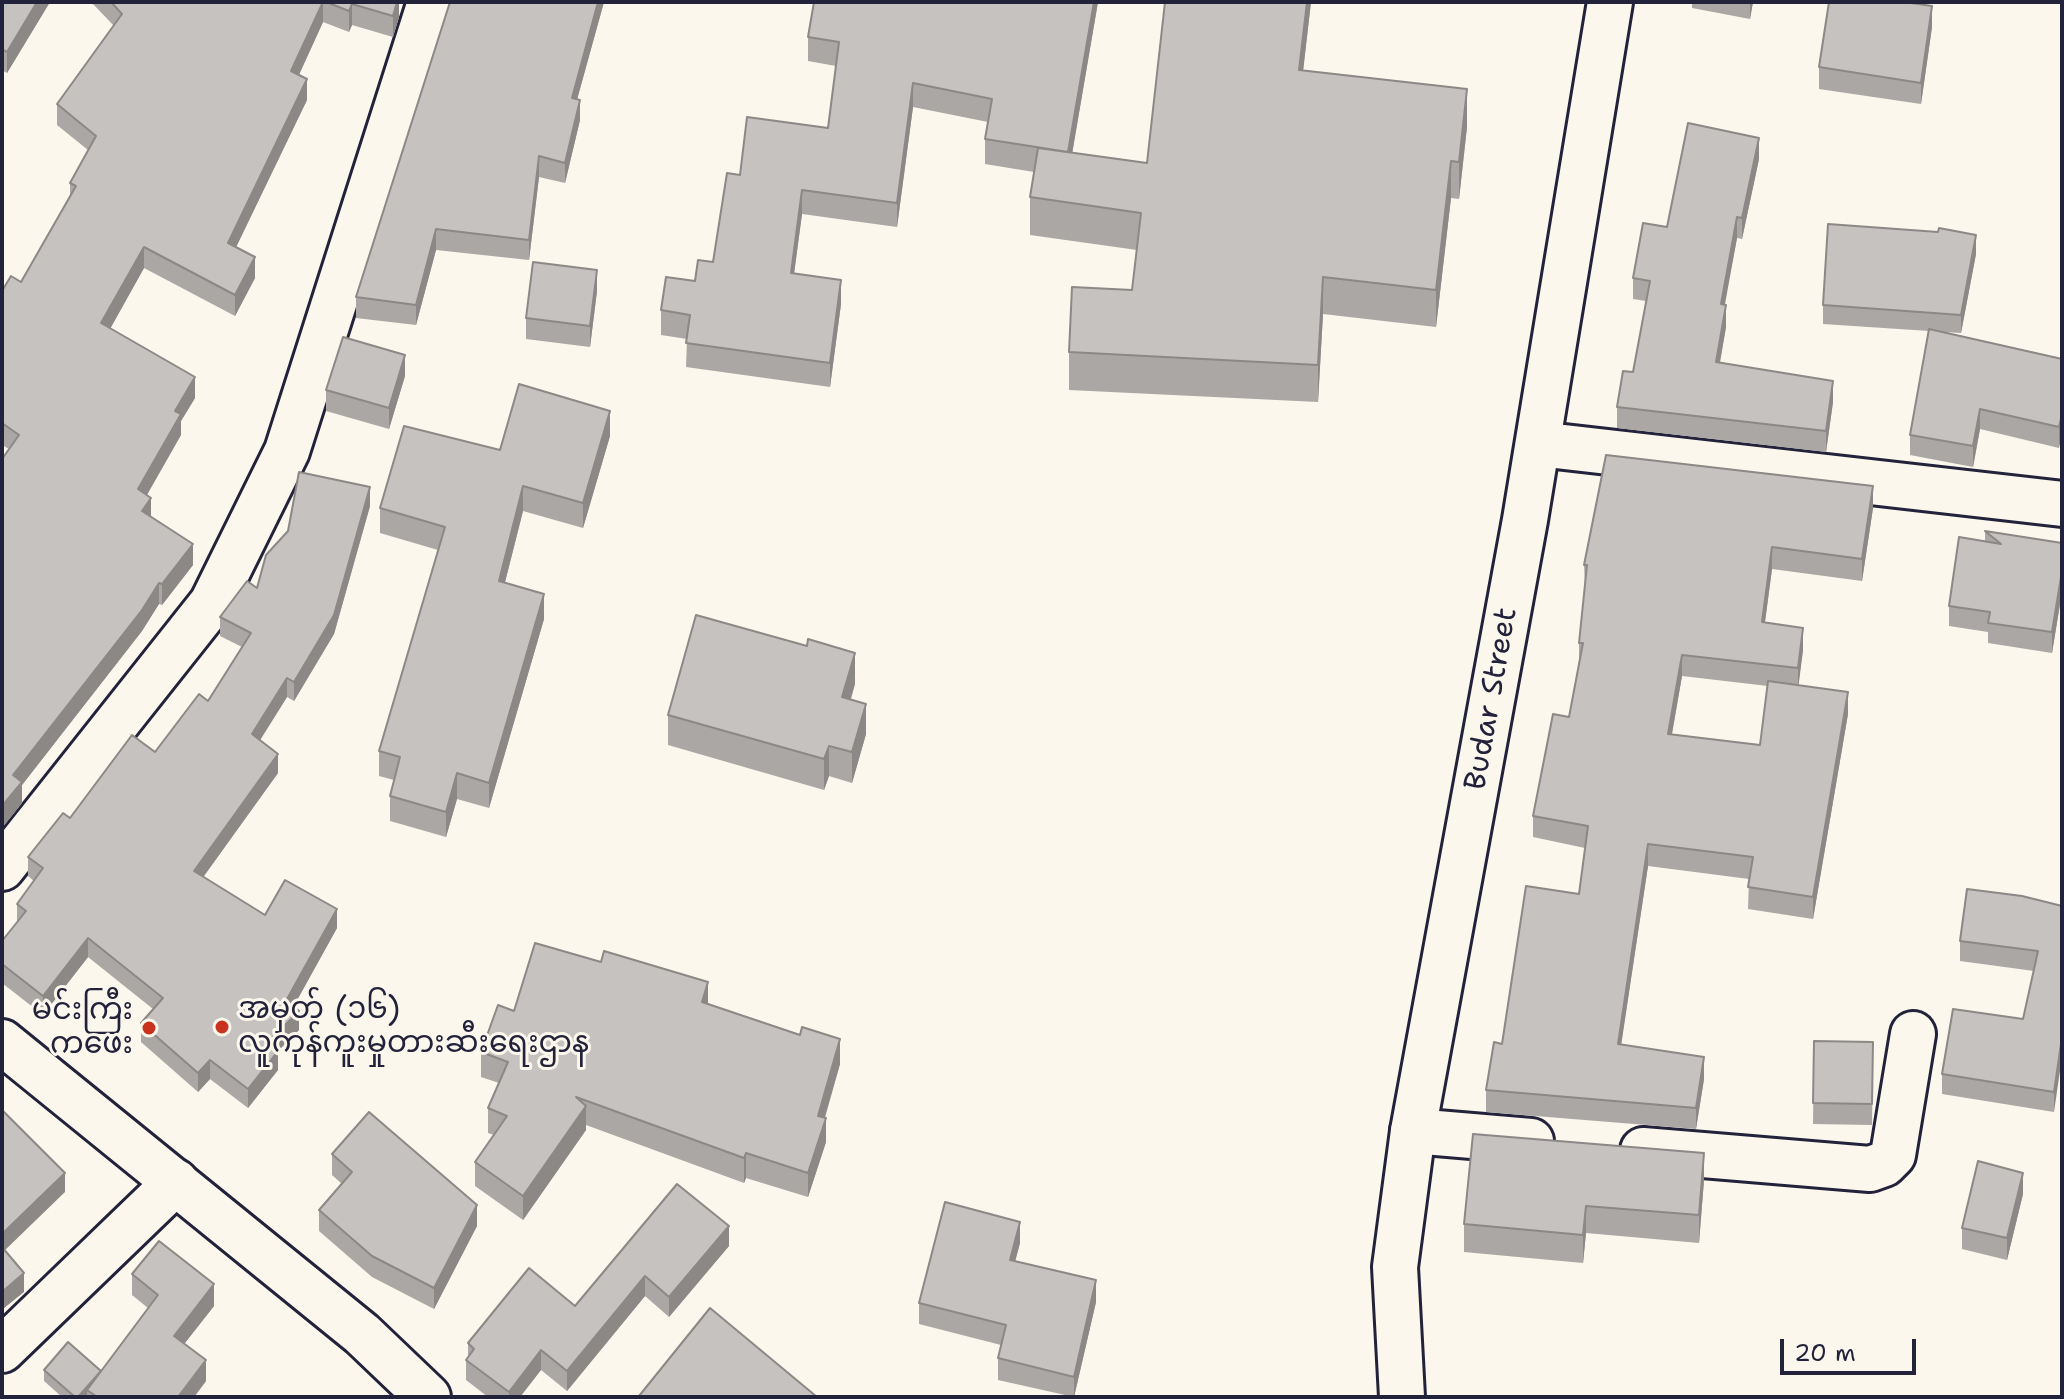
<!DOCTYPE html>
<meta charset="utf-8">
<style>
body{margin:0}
#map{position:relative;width:2064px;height:1399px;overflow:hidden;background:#fbf7ec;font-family:"Shantell Sans",sans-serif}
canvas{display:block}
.frame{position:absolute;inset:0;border:4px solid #22223b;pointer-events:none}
.scale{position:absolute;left:1780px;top:1339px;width:136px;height:36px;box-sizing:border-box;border:4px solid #22223b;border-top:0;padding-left:10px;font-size:24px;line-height:28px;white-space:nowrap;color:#22223b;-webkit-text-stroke:6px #fbf7ec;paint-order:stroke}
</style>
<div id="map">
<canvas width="2064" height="1399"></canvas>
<div class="frame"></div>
<div class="scale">20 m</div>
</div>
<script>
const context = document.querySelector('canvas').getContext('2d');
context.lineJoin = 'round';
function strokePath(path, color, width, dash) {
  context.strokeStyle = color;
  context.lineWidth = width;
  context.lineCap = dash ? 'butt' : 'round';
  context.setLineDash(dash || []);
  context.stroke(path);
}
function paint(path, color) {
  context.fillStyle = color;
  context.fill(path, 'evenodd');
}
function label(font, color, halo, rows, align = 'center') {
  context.font = font + ' "Shantell Sans","Noto Sans Myanmar",sans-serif';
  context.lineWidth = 6;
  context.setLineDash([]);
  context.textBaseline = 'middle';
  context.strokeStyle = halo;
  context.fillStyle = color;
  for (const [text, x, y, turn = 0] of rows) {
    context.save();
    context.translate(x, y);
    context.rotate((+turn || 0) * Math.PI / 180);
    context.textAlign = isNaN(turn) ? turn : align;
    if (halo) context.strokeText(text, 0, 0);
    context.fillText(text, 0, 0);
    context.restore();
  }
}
const minor = new Path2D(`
 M1538,444L2062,504
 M2,868L212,603L287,451L430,2
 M1413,1131L1531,1141
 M1643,1150L1870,1169L1884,1164L1893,1155L1913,1034
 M2,1350L176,1182`);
const secondary = new Path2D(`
 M2,1042L362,1334L428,1397
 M1402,1397L1395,1267L1413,1131L1525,520L1610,2`);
strokePath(minor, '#22223b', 50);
strokePath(secondary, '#22223b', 50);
strokePath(minor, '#fbf7ec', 44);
strokePath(secondary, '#fbf7ec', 44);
paint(new Path2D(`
 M2,2H50L7,73L2,70Z
 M88,2H399V17L393,37L352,25L349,32L323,22L299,75L307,100L236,247L255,278L235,316L144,268L110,329L195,398L181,421V435L147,495L151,517L193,565L162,605L159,604L142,631L22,785V803L2,828V459L9,449L2,445V291L21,282L70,196V183L88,150L57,125V104L114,26L94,5Z
 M450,2H604L577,99L580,120L565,183L539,177L529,260L436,250L416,325L356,318V297Z
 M814,2H1098L1072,153L1147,163L1311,2L1303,70L1467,127L1459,199L1451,198L1436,327L1323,314L1318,402L1069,390V352L1132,290L1137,250L1030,235V197L1034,172L985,164V139L988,122L913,107L897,227L802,214L794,273L841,304L830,387L686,367L687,339L661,335V310L695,281L713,262L740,175L828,128L836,66L808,61V37Z
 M1692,2H1753L1750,19L1692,8Z
 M1932,27L1921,104L1819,89V67Z
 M1759,159L1742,239L1737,238L1724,305L1726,327L1720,363L1833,402L1826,452L1617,428V407L1633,372L1646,301L1633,299V278Z
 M1976,254L1961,333L1944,332L2062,359L2059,448L1980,429L1973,467L1910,455V435L1929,331L1823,324V305Z
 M597,291L590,347L526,339V318Z
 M405,376L389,429L326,411V390Z
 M610,436L583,528L523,511L505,582L544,619L489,808L457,799L446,837L390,821V796L394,780L379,776V751L438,550L380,533V508L500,450Z
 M370,506L334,634L294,701L287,697L260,740L278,773L203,877L265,915L337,928L294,1006L299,1030L278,1051V1070L248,1108L210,1079L198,1092L141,1042V1023L153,1009L88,957L43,1015L2,983V941L17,923V904L34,881L28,876V857L70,818L155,752L208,701L242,647L220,636V617L257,588Z
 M1873,508L1862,581L1772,569L1765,622L1803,650L1798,685L1848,714L1813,919L1748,909L1749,879L1648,866L1621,1044L1704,1079L1696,1129L1486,1112V1090L1502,1044L1579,894L1585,848L1533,837V816L1569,717L1579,662V643L1585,587L1584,565ZM1682,676L1768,686L1760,745L1672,734Z
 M1985,531L2062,543V599L2061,598L2052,653L1988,643V632L1949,626V606L1985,541Z
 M855,684L851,699L866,734L852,783L829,776L824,790L668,745V715Z
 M2062,906L2054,1112L1942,1094V1074L2023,1019L2034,971L1960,961V941Z
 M514,1011L840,1064L825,1118L826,1142L808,1197L746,1178L744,1183L586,1125V1130L523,1220L475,1186V1162L494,1135L488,1133V1108L499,1083L481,1077V1052Z
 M1814,1041L1873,1042L1872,1125L1813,1124Z
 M332,1154L477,1226L434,1309L372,1277L319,1231V1210L342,1184L332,1175Z
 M1704,1180L1699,1243L1586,1233L1583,1263L1464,1252V1224Z
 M677,1184L729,1246L669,1317L645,1296L567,1391L541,1370L520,1397H488L466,1380V1360L468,1357V1343L575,1306Z
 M2023,1194L2007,1260L1962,1249V1228Z
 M1020,1243L1015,1261L1096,1302L1074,1397L998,1380V1358L1001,1345L919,1324V1303Z
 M132,1274L214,1306L184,1344L206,1381L194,1397H62L44,1381V1370L101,1371L148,1308L132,1295Z`), '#aaa7a5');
paint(new Path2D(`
 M37,2H50L7,73V52Z
 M323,2V22L291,92V71Z
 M397,2H399V17L393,37V16Z
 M598,2H604L572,118V98Z
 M1094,2H1098L1068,178V154Z
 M1307,2H1311L1299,107V70Z
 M1750,2H1753L1750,19Z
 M352,4V25L349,32V11Z
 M1932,6V27L1921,104V83Z
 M307,79V100L228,264V243Z
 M913,83V107L897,227V203Z
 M1467,89V127L1459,199V162Z
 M580,100V120L565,183V163Z
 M1759,138V159L1742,239V218Z
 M539,156V177L529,260V240Z
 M1451,161V198L1436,327V290Z
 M802,190V214L791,297V273Z
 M1737,217V238L1721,326V304Z
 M436,229V250L416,325V305Z
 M1976,235V254L1961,333V315Z
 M144,247V268L101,345V323Z
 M255,257V278L235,316V295Z
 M597,270V291L590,347V326Z
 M1323,277V314L1318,402V365Z
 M841,280V304L830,387V363Z
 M1726,305V327L1716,383V362Z
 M405,355V376L389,429V408Z
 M195,377V398L181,421V435L138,510V489L175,411Z
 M1833,381V402L1826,452V431Z
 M1980,409V429L1973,467V446Z
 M610,411V436L583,528V503Z
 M2062,414V434L2059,448V427Z
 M523,486V511L499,606V581Z
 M1873,486V508L1862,581V559Z
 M370,487V506L334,634L294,701V682Z
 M151,498V519L142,511Z
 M193,544V565L162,605V584Z
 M1772,547V569L1762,644V622Z
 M2061,577V598L2052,653V632Z
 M159,583V604L142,631L22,785V803L2,828V806L13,775Z
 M544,594V619L489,808V783Z
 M1803,628V650L1798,690V668Z
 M855,653V684L842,727V697Z
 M1682,655V676L1668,756V734Z
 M287,678V697L252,753V734Z
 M1848,692V714L1813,919V897Z
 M866,704V734L852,783V752Z
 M829,746V776L824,790V759Z
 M278,754V773L194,890V871Z
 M457,773V799L446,837V812Z
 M1648,844V866L1618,1066V1044Z
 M337,909V928L287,1018V999Z
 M88,938V957L43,1015V996Z
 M708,982V1006L702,1002Z
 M299,1011V1030L267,1062V1043Z
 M2062,1037V1057L2054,1112V1092Z
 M840,1039V1064L818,1140V1116Z
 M278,1051V1070L248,1108V1089Z
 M1704,1057V1079L1696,1129V1108Z
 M210,1060V1079L198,1092V1073Z
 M586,1106V1130L523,1220V1196Z
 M826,1118V1142L808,1197V1173Z
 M746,1153V1178L744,1183V1158Z
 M1704,1153V1180L1699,1243V1215Z
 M65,1173V1192L2,1253V1234Z
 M2023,1173V1194L2007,1260V1238Z
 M477,1205V1226L434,1309V1288Z
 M1586,1206V1233L1583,1263V1235Z
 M1020,1222V1243L1010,1281V1260Z
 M729,1226V1246L669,1317V1297Z
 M24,1273V1292L3,1309V1314L2,1315V1292Z
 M645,1276V1296L567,1391V1371Z
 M1096,1280V1302L1074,1397V1377Z
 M214,1284V1306L174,1357V1336Z
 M541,1350V1370L520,1397H509V1392Z
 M206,1360V1381L194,1397H178Z
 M101,1371L87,1390V1397H78Z`), '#8b8886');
const building = new Path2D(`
 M2,2H37L7,52L2,49Z
 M111,2H323L291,71L307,79L228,243L255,257L235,295L144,247L101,323L195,377L175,411L181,414L138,489L151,498L142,511L193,544L162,584L159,583L142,610L13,775L22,782L2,806V459L19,435L2,423V291L11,276L21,282L76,186L70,183L96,136L57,104L122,14Z
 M326,2H397L393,16L352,4L349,11Z
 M450,2H598L572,98L580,100L565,163L539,156L529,240L436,229L416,305L356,297Z
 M814,2H1094L1068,152L985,139L992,99L913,83L897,203L802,190L791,273L841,280L830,363L686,343L690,315L661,310L666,277L695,281L698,260L713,262L727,173L740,175L747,117L828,128L839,42L808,37Z
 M1165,2H1307L1299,70L1467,89L1459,162L1451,161L1436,290L1323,277L1318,365L1069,352L1072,287L1132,290L1141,213L1030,197L1038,148L1147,163Z
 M1829,2H1904L1932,6L1921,83L1819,67Z
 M1688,123L1759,138L1742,218L1737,217L1721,304L1726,305L1716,362L1833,381L1826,431L1617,407L1623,371L1633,372L1650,281L1633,278L1643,223L1667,227Z
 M1828,224L1938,232L1939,228L1976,235L1961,315L1823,305Z
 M533,262L597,270L590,326L526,318Z
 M1929,329L2062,359V414L2059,427L1980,409L1973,446L1910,435Z
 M343,337L405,355L389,408L326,390Z
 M519,384L610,411L583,503L523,486L499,581L544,594L489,783L457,773L446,812L390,796L400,757L379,751L445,527L380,508L404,426L500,450Z
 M1606,455L1873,486L1862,559L1772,547L1762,622L1803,628L1798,668L1682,655L1668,734L1760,745L1768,681L1848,692L1813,897L1748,887L1753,857L1648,844L1618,1044L1704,1057L1696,1108L1486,1090L1494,1042L1502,1044L1526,886L1579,894L1588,826L1533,816L1553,714L1569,717L1583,643H1579L1587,565H1584Z
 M299,472L370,487L334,615L294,682L287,678L252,734L278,754L194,871L265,915L285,880L337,909L287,999L299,1011L267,1043L278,1051L248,1089L210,1060L198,1073L141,1023L163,998L88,938L43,996L2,964V941L26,911L17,904L43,868L28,857L63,813L70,818L132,735L155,752L199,694L208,701L251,633L220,617L247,581L257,588L266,555L288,531Z
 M1985,531L2062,543V578L2061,577L2052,632L1988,623L1990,612L1949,606L1959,537L2001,544Z
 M696,615L807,646L808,639L855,653L842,697L866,704L852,752L829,746L824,759L668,715Z
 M1967,889L2022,896L2062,906V1037L2054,1092L1942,1074L1953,1009L2023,1019L2038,951L1960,941Z
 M535,943L601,962L604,951L708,982L702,1002L800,1035L802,1027L840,1039L818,1116L826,1118L808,1173L746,1153L744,1158L576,1097L586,1106L523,1196L475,1162L507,1116L488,1108L508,1062L481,1052L498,1005L514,1011Z
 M1814,1041L1873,1042L1872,1104L1813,1103Z
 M2,1110L65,1173L2,1234Z
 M369,1112L477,1205L434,1288L372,1256L319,1210L352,1172L332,1154Z
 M1473,1134L1704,1153L1699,1215L1586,1206L1583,1235L1464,1224Z
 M1978,1161L2023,1173L2007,1238L1962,1228Z
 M677,1184L729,1226L669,1297L645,1276L567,1371L541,1350L509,1392L466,1360L474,1349L468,1343L529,1268L575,1306Z
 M945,1202L1020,1222L1010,1260L1096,1280L1074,1377L998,1358L1006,1325L919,1303Z
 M159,1241L214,1284L174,1336L206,1360L178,1397H97L87,1390L158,1295L132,1274Z
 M2,1247L24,1273L2,1292Z
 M710,1308L817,1397L639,1396Z
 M68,1342L101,1371L78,1397H75L44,1370Z`);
paint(building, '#c6c2c0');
strokePath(building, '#8b8886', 2);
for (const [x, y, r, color] of [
 [222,1027,8,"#c8321e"],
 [149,1028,8,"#c8321e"]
]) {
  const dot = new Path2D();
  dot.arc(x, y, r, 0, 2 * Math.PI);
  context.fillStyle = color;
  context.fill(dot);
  strokePath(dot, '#fbf7ec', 3);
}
label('30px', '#22223b', '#fbf7ec', [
 ["Budar Street",1492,699,-80]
]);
label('30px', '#22223b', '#fbf7ec', [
 ["အမှတ် (၁၆)",238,1010],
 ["လူကုန်ကူးမှုတားဆီးရေးဌာန",238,1044],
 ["မင်းကြီး",133,1011,"right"],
 ["ကဖေး",133,1045,"right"]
], 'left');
</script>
